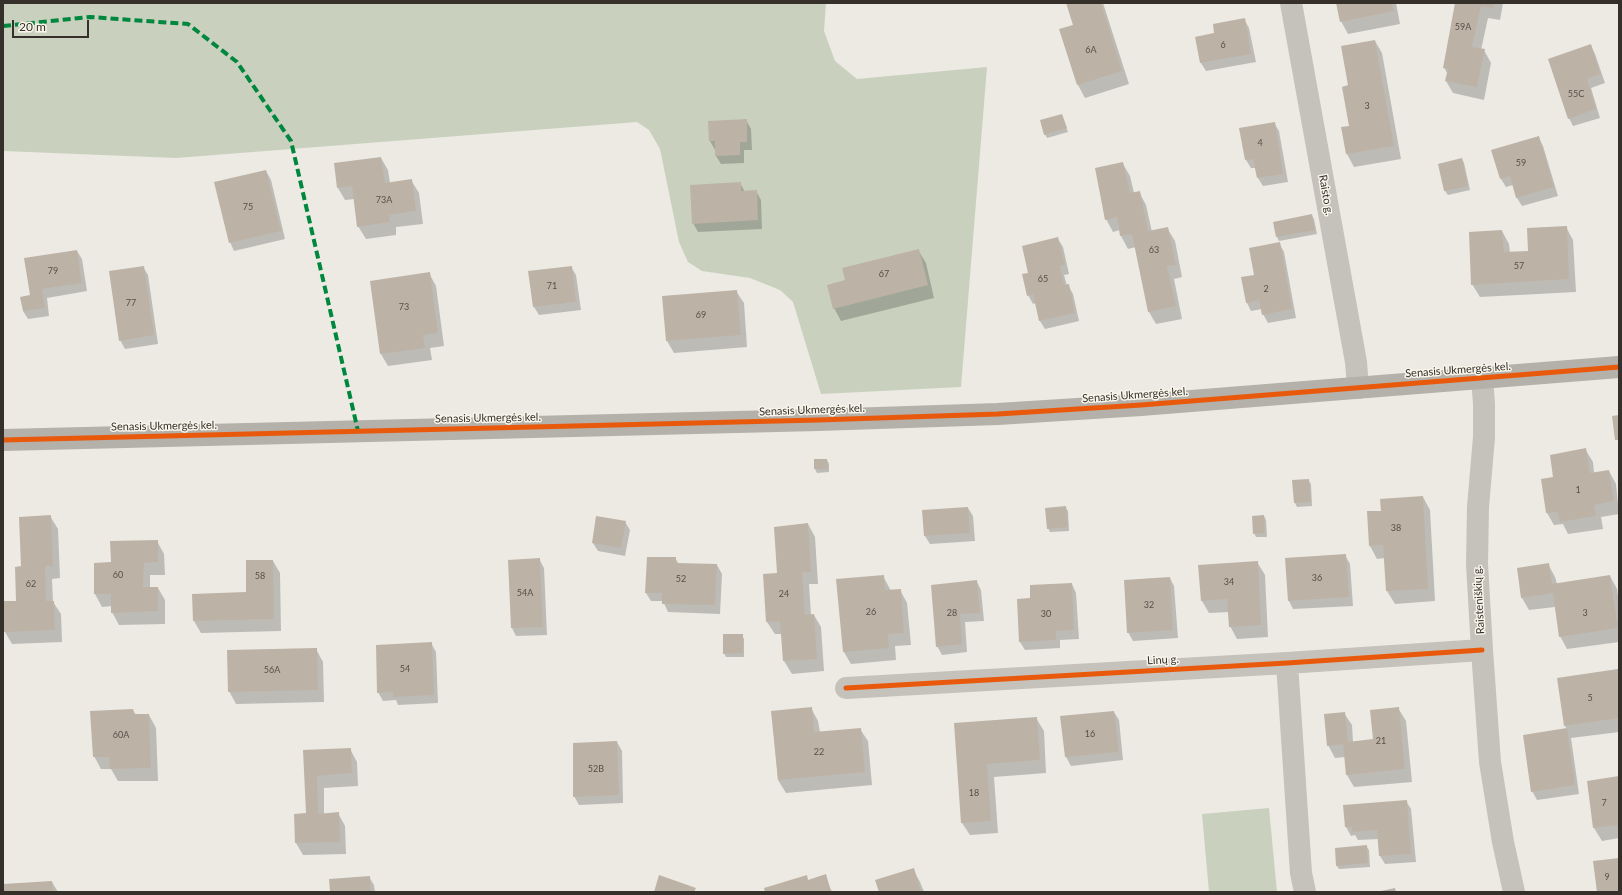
<!DOCTYPE html>
<meta charset="utf-8">
<style>
body{margin:0}
#map{position:relative;width:1622px;height:895px;overflow:hidden;background:#eceae3;font-family:Lato,sans-serif}
canvas{display:block}
.frame{position:absolute;inset:0;border:4px solid #35302a;pointer-events:none}
.scale{position:absolute;left:12px;top:20px;width:77px;height:18px;box-sizing:border-box;border:2px solid #35302a;border-top:0;padding-left:5px;font-size:12px;line-height:14px;white-space:nowrap;color:#35302a;-webkit-text-stroke:3px #f8f5eb;paint-order:stroke}
</style>
<div id="map">
<canvas width="1622" height="895"></canvas>
<div class="frame"></div>
<div class="scale">20 m</div>
</div>
<script>
const context = document.querySelector('canvas').getContext('2d');
context.lineJoin = 'round';
function paint(path, color) {
  context.fillStyle = color;
  context.fill(path, 'evenodd');
}
function strokePath(path, color, width, dash) {
  context.strokeStyle = color;
  context.lineWidth = width;
  context.lineCap = dash ? 'butt' : 'round';
  context.setLineDash(dash || []);
  context.stroke(path);
}
function label(font, color, halo, rows, align = 'center') {
  context.font = font + ' Lato,sans-serif';
  context.lineWidth = 3;
  context.setLineDash([]);
  context.textBaseline = 'middle';
  context.strokeStyle = halo;
  context.fillStyle = color;
  for (const [text, x, y, turn = 0] of rows) {
    context.save();
    context.translate(x, y);
    context.rotate((+turn || 0) * Math.PI / 180);
    context.textAlign = isNaN(turn) ? turn : align;
    if (halo) context.strokeText(text, 0, 0);
    context.fillText(text, 0, 0);
    context.restore();
  }
}
paint(new Path2D(`
 M3,3H826L824,31L835,61L857,79L987,67L961,387L821,394L793,302L780,290L750,278L702,271L688,262L679,242L660,149L649,130L637,122L176,158L3,151Z
 M1269,808L1277,892H1209L1202,814Z`), '#c9d1be');
paint(new Path2D(`
 M1067,3H1103L1129,84L1085,98L1078,85L1060,30L1074,26Z
 M1337,3H1396L1400,24L1348,34L1341,21Z
 M1456,3H1503L1500,20L1488,18L1481,50H1484L1491,63L1484,100L1453,93L1446,81L1448,75L1444,67Z
 M1244,19L1249,28L1256,62L1206,71L1201,63L1196,37L1216,34Z
 M1375,41L1382,53L1401,159L1354,167L1347,154L1342,128L1351,127L1349,86Z
 M1591,46L1595,54L1605,83L1591,88L1600,118L1573,126L1569,118Z
 M1062,115L1068,132L1047,138L1045,134Z
 M746,120L751,129L752,150H744V163L721,164L716,156V150H715L710,141L709,122Z
 M1274,123L1279,131L1288,182L1263,186L1258,178L1256,168H1251L1246,160Z
 M1538,137L1543,146L1558,196L1522,206L1517,198L1513,185L1506,187L1501,179L1493,150Z
 M381,158L388,170L390,183L411,180L419,193L423,224L396,227V235L366,239L358,226L355,199L345,200L338,188Z
 M1462,159L1464,163L1470,190L1448,195L1445,191L1439,164Z
 M1123,164L1130,176L1134,193L1139,192L1146,205L1152,232L1167,228L1175,241L1182,277L1174,279L1182,319L1156,324L1149,312L1136,247L1128,249L1121,236L1120,230L1113,232L1106,219Z
 M266,171L271,180L285,239L234,251L230,242Z
 M740,183L745,192L756,191L761,200L762,229L698,232L693,223Z
 M1312,216L1314,219L1317,234L1279,241L1277,237L1275,223Z
 M1566,227L1573,240L1576,292L1480,297L1472,284L1502,231L1509,244L1510,253L1529,252Z
 M1058,239L1063,247L1069,274L1064,275L1067,286L1068,285L1073,294L1079,321L1045,329L1040,321L1036,303L1033,304L1028,295L1029,274Z
 M1279,243L1284,252L1296,318L1268,323L1263,314L1262,309L1251,311L1247,303L1255,275Z
 M918,250L926,263L934,298L841,321L834,308L846,281Z
 M77,251L82,259L87,291L47,298L49,316L28,319L23,311L31,296Z
 M143,267L148,275L158,344L125,349L120,340Z
 M571,267L576,275L581,310L539,315L534,307Z
 M429,273L436,286L444,346L430,348L432,360L388,366L381,354Z
 M736,291L744,303L747,347L674,353L667,341Z
 M1585,449L1593,462L1594,473L1609,471L1616,484L1619,514L1601,517L1603,529L1568,534L1563,524L1554,525L1547,513L1554,478Z
 M827,460L829,464V472L817,473L815,469Z
 M1308,480L1311,484L1312,506L1297,507L1295,503L1293,481Z
 M1423,497L1430,510L1435,601L1395,604L1387,591L1385,558L1377,559L1370,546L1382,511Z
 M1065,507L1068,511L1069,531L1050,532L1048,528Z
 M968,508L973,516L975,541L930,544L925,536Z
 M50,516L58,529L60,578L52,579L53,602L61,614L62,642L12,644L5,632L17,602L22,567Z
 M1264,516L1266,520L1267,537H1256L1254,533Z
 M625,522L630,530L625,556L598,551L593,543Z
 M808,524L815,537L818,584H809L811,615H814L821,627L824,671L792,674L784,661L782,634H775L767,622L778,574Z
 M157,541L164,554L165,575H150V588H158L165,600V624L119,625L112,612V606L102,607L95,594L112,563Z
 M1345,555L1350,564L1353,606L1293,609L1289,601Z
 M675,558L679,564L717,565L722,574L720,614L668,612L663,601H651L646,593Z
 M539,559L544,568L547,635L516,636L512,628Z
 M273,561L280,573L281,631L201,633L194,621L247,593Z
 M1257,562L1265,575L1268,637L1237,639L1230,626L1229,612L1209,613L1202,601Z
 M1548,564L1555,577L1557,584L1610,576L1617,589L1619,603V642L1567,649L1560,636L1555,607L1529,610L1522,598Z
 M883,576L891,591L900,590L907,603L911,645L895,646L896,660L851,664L844,652Z
 M1170,578L1174,586L1178,638L1133,641L1128,632Z
 M977,582L981,590L984,621L965,622L967,652L942,655L937,646Z
 M1072,584L1076,593L1079,639L1060,640V648L1025,650L1020,642L1031,599Z
 M742,635L744,639V657H726L724,653Z
 M431,643L436,652L438,703L398,705L396,700L383,701L378,692Z
 M316,649L323,662L324,702L236,704L229,691Z
 M1618,670L1619,673V732L1571,738L1579,794L1537,800L1532,791L1567,729L1565,726Z
 M811,708L818,721L820,732L860,729L868,741L872,785L786,793L778,780L772,712Z
 M1398,708L1406,721L1412,782L1354,787L1347,775L1345,757L1335,758L1328,745L1344,713L1352,725L1353,742L1374,740Z
 M133,710L136,715H149L156,728L158,781H118L111,769H101L94,756Z
 M1114,712L1119,720L1123,760L1071,766L1066,757L1061,717Z
 M1036,718L1044,731L1046,773L994,777L998,833L970,835L962,823L955,724Z
 M617,742L622,751L623,803L579,805L574,796Z
 M350,749L357,762L358,786L324,788V814L338,813L345,826L346,854L303,855L296,843L307,814L304,751Z
 M1619,777V838L1602,841L1594,828L1588,782Z
 M1406,801L1411,809L1416,862L1385,864L1380,856L1379,839L1358,840L1355,835L1351,836L1346,827L1344,806Z
 M1366,846L1369,850L1370,867L1339,869L1337,866Z
 M913,869L920,882L924,892H880Z
 M825,876L832,892H766L806,877L809,881Z
 M369,877L374,885L375,892H331Z
 M52,882L58,892H3V885Z`), '#0003');
paint(new Path2D(`
 M1066,3H1101L1122,71L1077,85L1059,29L1073,25Z
 M1336,3H1392L1394,11L1340,22Z
 M1455,3H1494L1493,8L1481,6L1472,47L1485,49L1477,87L1445,81L1448,69L1443,68Z
 M1245,18L1251,54L1200,63L1195,37L1214,33L1213,24Z
 M1375,40L1394,146L1346,154L1341,127L1349,126L1342,87L1348,85L1341,46Z
 M1591,44L1600,74L1587,79L1596,109L1568,119L1548,59Z
 M1062,114L1067,128L1044,135L1040,120Z
 M747,119V142H740V155L715,156V141H709L708,121Z
 M1275,122L1283,174L1257,178L1253,159L1245,160L1239,128Z
 M1539,136L1554,187L1516,198L1510,176L1500,179L1491,150Z
 M381,157L385,183L412,179L416,211L389,215L390,222L357,227L352,186L337,188L334,163Z
 M1462,158L1468,186L1444,191L1438,164Z
 M1123,162L1130,193L1140,191L1148,231L1168,227L1176,265L1167,266L1176,306L1148,312L1132,234L1120,236L1117,217L1105,220L1095,168Z
 M266,170L281,231L229,243L214,182Z
 M741,182V191L757,190L758,220L692,224L690,185Z
 M1312,214L1315,230L1276,237L1273,222Z
 M1567,226L1569,279L1471,285L1469,232L1502,230L1504,252L1528,251L1527,228Z
 M1058,237L1065,265L1060,266L1064,285L1069,284L1075,313L1039,321L1033,294L1027,296L1022,274L1028,273L1022,246Z
 M1280,242L1292,309L1262,315L1259,300L1246,303L1241,277L1254,275L1249,248Z
 M919,249L928,285L833,309L827,285L845,280L842,268Z
 M77,250L82,283L42,289L45,308L23,311L20,297L30,295L24,258Z
 M144,266L154,335L119,341L109,271Z
 M572,266L576,302L533,307L528,271Z
 M430,272L438,333L423,335L425,348L380,354L370,281Z
 M737,290L741,335L666,341L662,296Z
 M1619,415V440H1615L1612,416Z
 M1586,448L1590,473L1609,470L1614,501L1594,505L1596,516L1560,522L1558,512L1546,513L1541,479L1553,477L1550,455Z
 M814,459H827L828,469H814Z
 M1309,479L1311,502L1294,503L1292,480Z
 M1423,496L1428,589L1386,591L1383,545L1369,546L1367,511H1381L1380,499Z
 M1066,506L1068,527L1047,529L1045,508Z
 M968,507L970,533L924,536L922,510Z
 M51,515L53,566H45L46,601H54L55,630L4,632L3,601H16L15,567L21,566L19,517Z
 M1264,515L1265,533L1253,534L1252,516Z
 M596,516L626,521L621,548L592,543Z
 M808,523L811,572H802L805,615L814,614L817,659L783,661L780,621L766,622L763,574L777,573L774,527Z
 M158,540V562L144,563L143,587H158V611L111,613V594H94V563L111,562L110,541Z
 M1346,554L1349,597L1288,601L1285,558Z
 M647,557H676V563L717,564L715,605L662,604V593H645Z
 M540,558L543,627L511,628L508,560Z
 M246,560H273L274,619L193,621L192,594L246,592Z
 M1258,561L1261,625L1229,627L1227,599L1201,601L1198,565Z
 M1549,563L1552,584L1610,575L1618,628L1559,637L1553,593L1521,598L1517,568Z
 M884,575L885,590L901,589L904,633L888,634L889,648L843,652L836,579Z
 M1170,577L1173,630L1127,633L1124,580Z
 M977,580L980,613L960,614L962,644L936,647L931,585Z
 M1072,583L1074,630L1056,631V640L1019,642L1017,599L1030,598V585Z
 M723,634H743V653L723,654Z
 M432,642L434,695L393,697V692L377,693L376,645Z
 M317,648L318,690L228,692L227,650Z
 M1618,669L1619,718L1564,726L1557,678Z
 M812,707L814,732L861,728L865,772L778,780L771,711Z
 M1399,707L1405,769L1346,775L1343,744L1327,746L1324,714L1345,712L1348,742L1373,739L1370,710Z
 M133,709L134,714H149L151,768L110,769L109,757H93L90,711Z
 M1114,711L1119,752L1065,757L1060,716Z
 M1037,717L1040,760L987,764L991,821L961,823L954,723Z
 M1567,728L1575,785L1531,792L1523,735Z
 M617,741L619,795L573,797V743Z
 M351,748L352,773L317,776L318,814L339,812L340,842L295,843L294,814L306,813L303,750Z
 M1619,776V825L1593,828L1587,781Z
 M1407,800L1411,854L1379,856L1377,830L1352,832V827H1345L1343,805Z
 M1367,845L1368,863L1336,866L1335,848Z
 M1619,858V892H1597L1593,861Z
 M914,868L921,892H879L875,880Z
 M826,874L831,892H765L764,888L807,875L808,880Z
 M659,875L696,888L694,892H654Z
 M370,876L371,892H330L329,879Z
 M52,881L53,892H3V884Z
 M1395,888L1396,892H1381V891Z`), '#bdb2a6');
strokePath(new Path2D(`
 M1291,3L1356,362L1358,388
 M1482,378L1484,404V437L1478,507L1477,564L1482,650L1490,762L1503,842L1514,892
 M1287,663L1301,873L1305,892
 M846,688L1287,663L1482,650`), '#c5c2bb', 22);
strokePath(new Path2D(`
 M3,440L818,420L998,414L1141,405L1619,367`), '#b4b0aa', 22);
strokePath(new Path2D(`
 M3,26L90,17L188,24L237,62L291,141L358,431`), '#00873e', 4, [8, 4]);
strokePath(new Path2D(`
 M3,440L818,420L998,414L1141,405L1619,367
 M846,688L1287,663L1482,650`), '#e8590c', 5);
label('9px', '#575049', null, [
 ["59A",1463,27],
 ["6",1223,45],
 ["6A",1091,50],
 ["55C",1576,94],
 ["3",1367,106],
 ["4",1260,143],
 ["59",1521,163],
 ["73A",384,200],
 ["75",248,207],
 ["63",1154,250],
 ["57",1519,266],
 ["79",53,271],
 ["67",884,274],
 ["65",1043,279],
 ["71",552,286],
 ["2",1266,289],
 ["77",131,303],
 ["73",404,307],
 ["69",701,315],
 ["1",1578,490],
 ["38",1396,528],
 ["60",118,575],
 ["58",260,576],
 ["36",1317,578],
 ["52",681,579],
 ["34",1229,582],
 ["62",31,584],
 ["54A",525,593],
 ["24",784,594],
 ["32",1149,605],
 ["26",871,612],
 ["28",952,613],
 ["3",1585,613],
 ["30",1046,614],
 ["54",405,669],
 ["56A",272,670],
 ["5",1590,698],
 ["16",1090,734],
 ["60A",121,735],
 ["21",1381,741],
 ["22",819,752],
 ["52B",596,769],
 ["18",974,793],
 ["7",1604,803],
 ["9",1607,877]
]);
label('11px', '#35302a', '#f8f5eb', [
 ["Raisto g.",1326,195,80],
 ["Senasis Ukmergės kel.",1458,370,-4],
 ["Senasis Ukmergės kel.",1135,395,-4],
 ["Senasis Ukmergės kel.",812,410,-2],
 ["Senasis Ukmergės kel.",488,418,-1],
 ["Senasis Ukmergės kel.",164,426,-1],
 ["Raisteniškių g.",1479,600,-93],
 ["Linų g.",1163,660,-3]
]);
</script>
